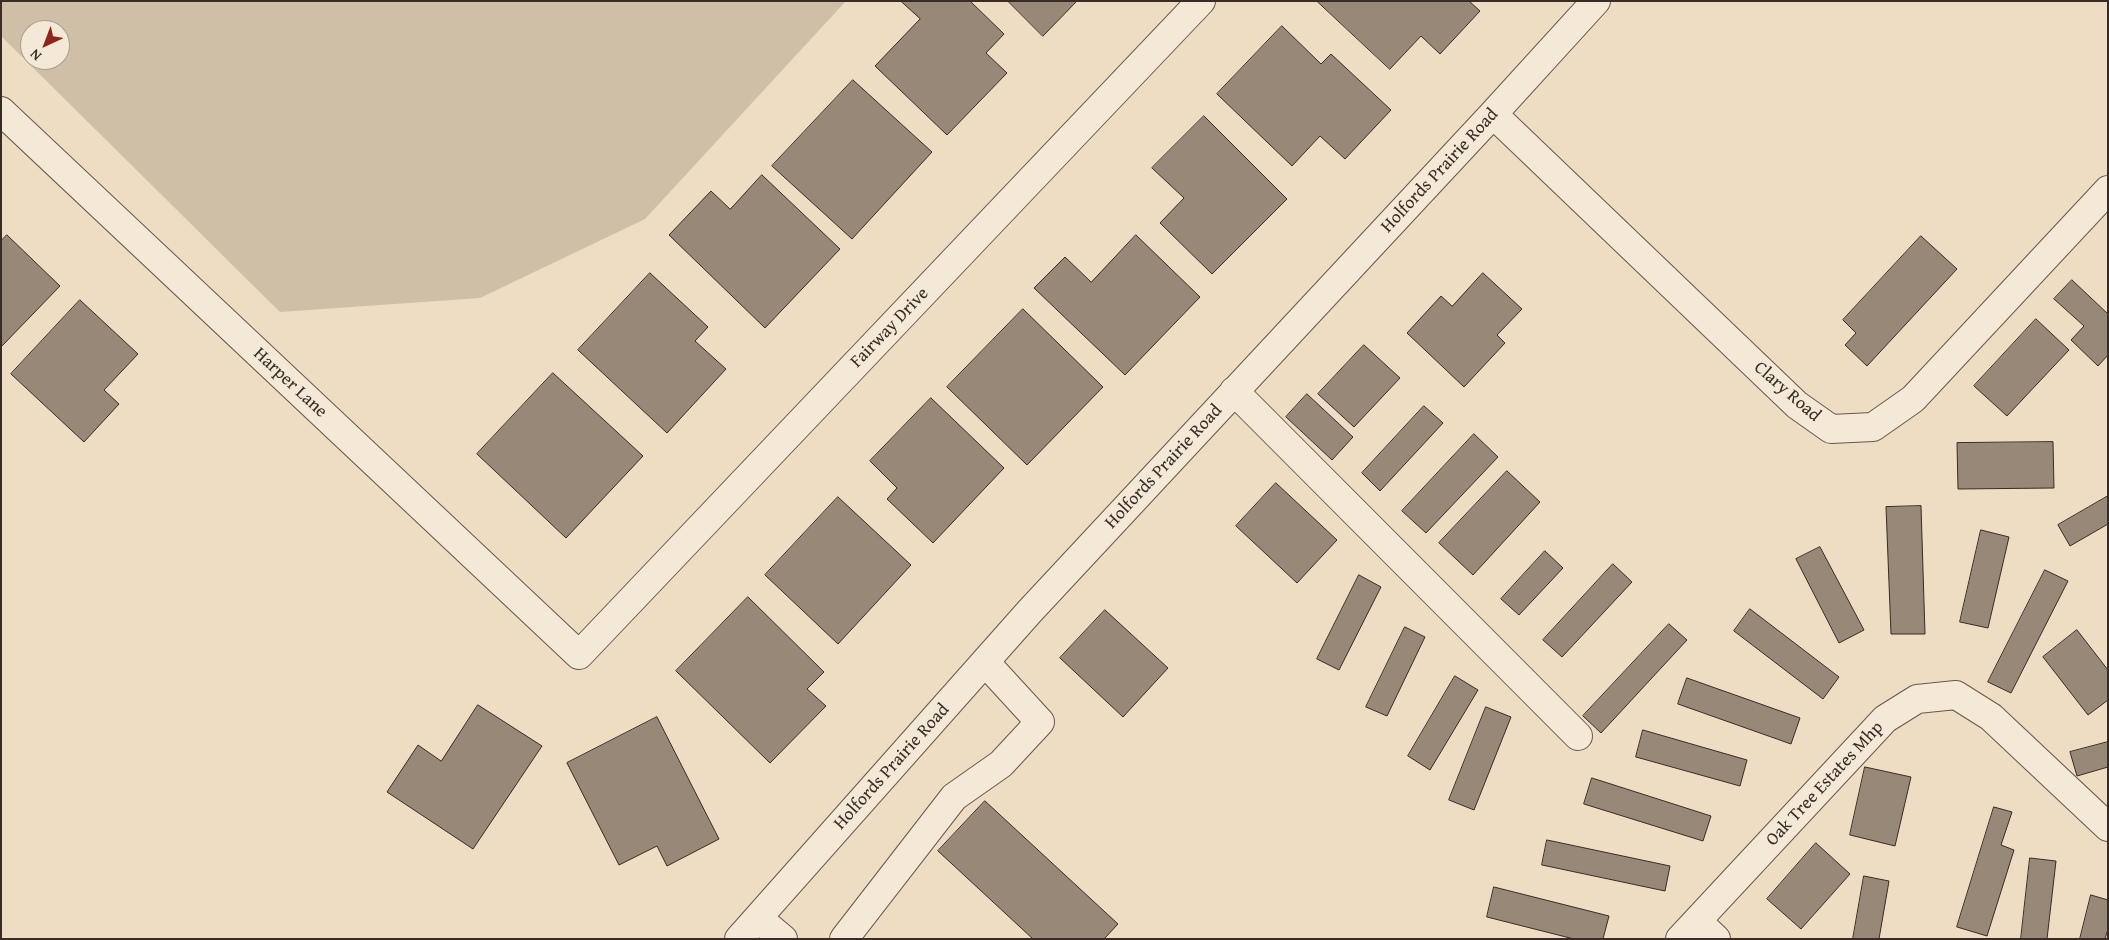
<!DOCTYPE html>
<style>
body{margin:0}
#map{position:relative;width:2109px;height:940px;overflow:hidden;background:#eeddc2;font-family:"Gentium Book Plus",serif}
canvas{display:block}
.frame{position:absolute;inset:0;border:2px solid #392b26;pointer-events:none}
.north{position:absolute;left:20px;top:20px;width:50px;height:50px;box-sizing:border-box;background:#f4e9d7;border:1px solid #a99d90;border-radius:50%;rotate:223deg;font-size:14px;font-weight:700;line-height:20px;text-align:center;color:#392b26}
.north::after{content:'';display:block;margin:auto;width:18px;height:22px;background:#8f2418;clip-path:polygon(50% 0,100% 100%,50% 72%,0 100%)}
</style>
<div id="map">
<canvas width="2109" height="940"></canvas>
<div class="frame"></div>
<div class="north">N</div>
</div>
<script>
const context = document.querySelector('canvas').getContext('2d');
context.lineJoin = 'round';
function paint(path, color) {
  context.fillStyle = color;
  context.fill(path, 'evenodd');
}
function strokePath(path, color, width, dash) {
  context.strokeStyle = color;
  context.lineWidth = width;
  context.lineCap = dash ? 'butt' : 'round';
  context.setLineDash(dash || []);
  context.stroke(path);
}
function label(font, color, halo, rows, align = 'center') {
  context.font = font + ' "Gentium Book Plus",serif';
  context.lineWidth = 4;
  context.setLineDash([]);
  context.textBaseline = 'middle';
  context.strokeStyle = halo;
  context.fillStyle = color;
  for (const [text, x, y, turn = 0] of rows) {
    context.save();
    context.translate(x, y);
    context.rotate((+turn || 0) * Math.PI / 180);
    context.textAlign = isNaN(turn) ? turn : align;
    if (halo) context.strokeText(text, 0, 0);
    context.fillText(text, 0, 0);
    context.restore();
  }
}
paint(new Path2D(`
 M1,1H846L645,219L480,298L280,312L1,36ZM30,30H60V60H30Z`), '#cfbfa7');
const building = new Path2D(`
 M901,1H970L1004,34L986,53L1007,73L947,135L875,66L920,19Z
 M1008,1H1077L1043,36Z
 M1317,1H1469L1480,11L1440,54L1421,36L1390,69Z
 M1282,26L1321,64L1331,54L1391,110L1345,159L1320,136L1292,166L1217,94Z
 M853,80L932,152L852,239L772,166Z
 M1204,116L1287,199L1212,274L1160,223L1184,198L1152,168Z
 M762,175L840,249L765,328L669,235L711,191L730,209Z
 M7,235L60,286L1,347V241Z
 M1136,235L1200,297L1125,375L1034,288L1065,257L1091,282Z
 M1921,236L1957,269L1867,366L1845,345L1856,333L1843,320Z
 M650,273L708,327L695,341L726,369L667,433L578,350Z
 M1483,273L1522,309L1497,335L1505,343L1464,387L1407,333L1441,296L1452,306Z
 M2072,280L2108,314V355L2098,366L2071,340L2084,326L2054,299Z
 M80,300L138,354L104,390L119,404L84,442L11,374Z
 M1023,309L1103,387L1027,465L947,387Z
 M2036,319L2069,350L2007,416L1974,386Z
 M1364,345L1400,378L1354,427L1318,394Z
 M553,373L643,456L566,538L477,454Z
 M1307,394L1353,437L1332,460L1286,417Z
 M931,398L1004,468L933,543L887,499L897,488L870,461Z
 M1424,406L1443,423L1380,491L1362,473Z
 M1474,434L1498,457L1426,533L1402,511Z
 M2053,442L2054,488L1958,489L1957,443Z
 M1507,471L1540,502L1473,575L1439,543Z
 M1276,483L1337,540L1297,583L1236,526Z
 M2108,496V524L2070,546L2058,525Z
 M838,497L911,565L838,644L765,575Z
 M1921,506L1925,634H1891L1886,507Z
 M1981,530L2009,537L1988,628L1960,622Z
 M1820,547L1864,630L1839,643L1796,559Z
 M1545,551L1563,568L1519,615L1501,599Z
 M1613,564L1632,582L1562,657L1543,640Z
 M2045,570L2068,581L2011,693L1988,682Z
 M1359,575L1381,587L1339,670L1317,659Z
 M748,597L824,672L807,689L826,706L770,763L676,671Z
 M1750,609L1839,677L1823,699L1734,631Z
 M1105,610L1168,668L1123,717L1060,658Z
 M1669,624L1687,640L1601,733L1583,716Z
 M1405,627L1425,637L1387,716L1366,707Z
 M2077,630L2108,670V700L2088,715L2043,657Z
 M1455,676L1478,690L1430,770L1408,756Z
 M1687,678L1800,718L1791,744L1678,704Z
 M478,705L542,746L473,849L387,792L418,745L441,761Z
 M1486,707L1511,717L1474,810L1449,800Z
 M657,717L719,839L667,866L657,846L619,865L567,763Z
 M1643,730L1747,760L1740,786L1636,757Z
 M2108,742V767L2077,776L2070,752Z
 M1865,767L1911,777L1895,846L1850,835Z
 M1592,778L1711,816L1703,841L1584,804Z
 M985,801L1118,924L1104,939H1033L938,851Z
 M1994,807L2012,812L2001,845L2014,850L1987,936L1957,927Z
 M1547,840L1670,866L1665,891L1542,865Z
 M1816,843L1850,874L1801,929L1767,899Z
 M2030,858L2056,861L2047,939H2021Z
 M1864,876L1889,881L1879,939H1853Z
 M1494,887L1609,916L1603,939H1574L1487,917Z
 M2091,895L2108,900V929L2105,939H2080Z`);
paint(building, '#978877');
strokePath(building, '#392b26', 1);
const minor = new Path2D(`
 M1,111L579,655L1201,1
 M1493,114L1797,405L1831,429L1873,427L1913,399L2108,190
 M1234,391L1578,736
 M758,918L783,939
 M1697,921L1716,939
 M739,939L1030,611L1493,114L1596,1
 M844,939L954,797L1001,764L1040,722L985,662
 M1680,939L1885,719L1917,699L1956,695L1991,717L2108,827`);
strokePath(minor, '#66584d', 30);
strokePath(minor, '#f4e9d7', 28);
label('18px', '#392b26', '#f4e9d7', [
 ["Holfords Prairie Road",1440,171,-47],
 ["Fairway Drive",890,328,-46],
 ["Harper Lane",290,383,43],
 ["Clary Road",1787,392,41],
 ["Holfords Prairie Road",1164,467,-47],
 ["Holfords Prairie Road",892,767,-48],
 ["Oak Tree Estates Mhp",1825,784,-47]
]);
</script>
